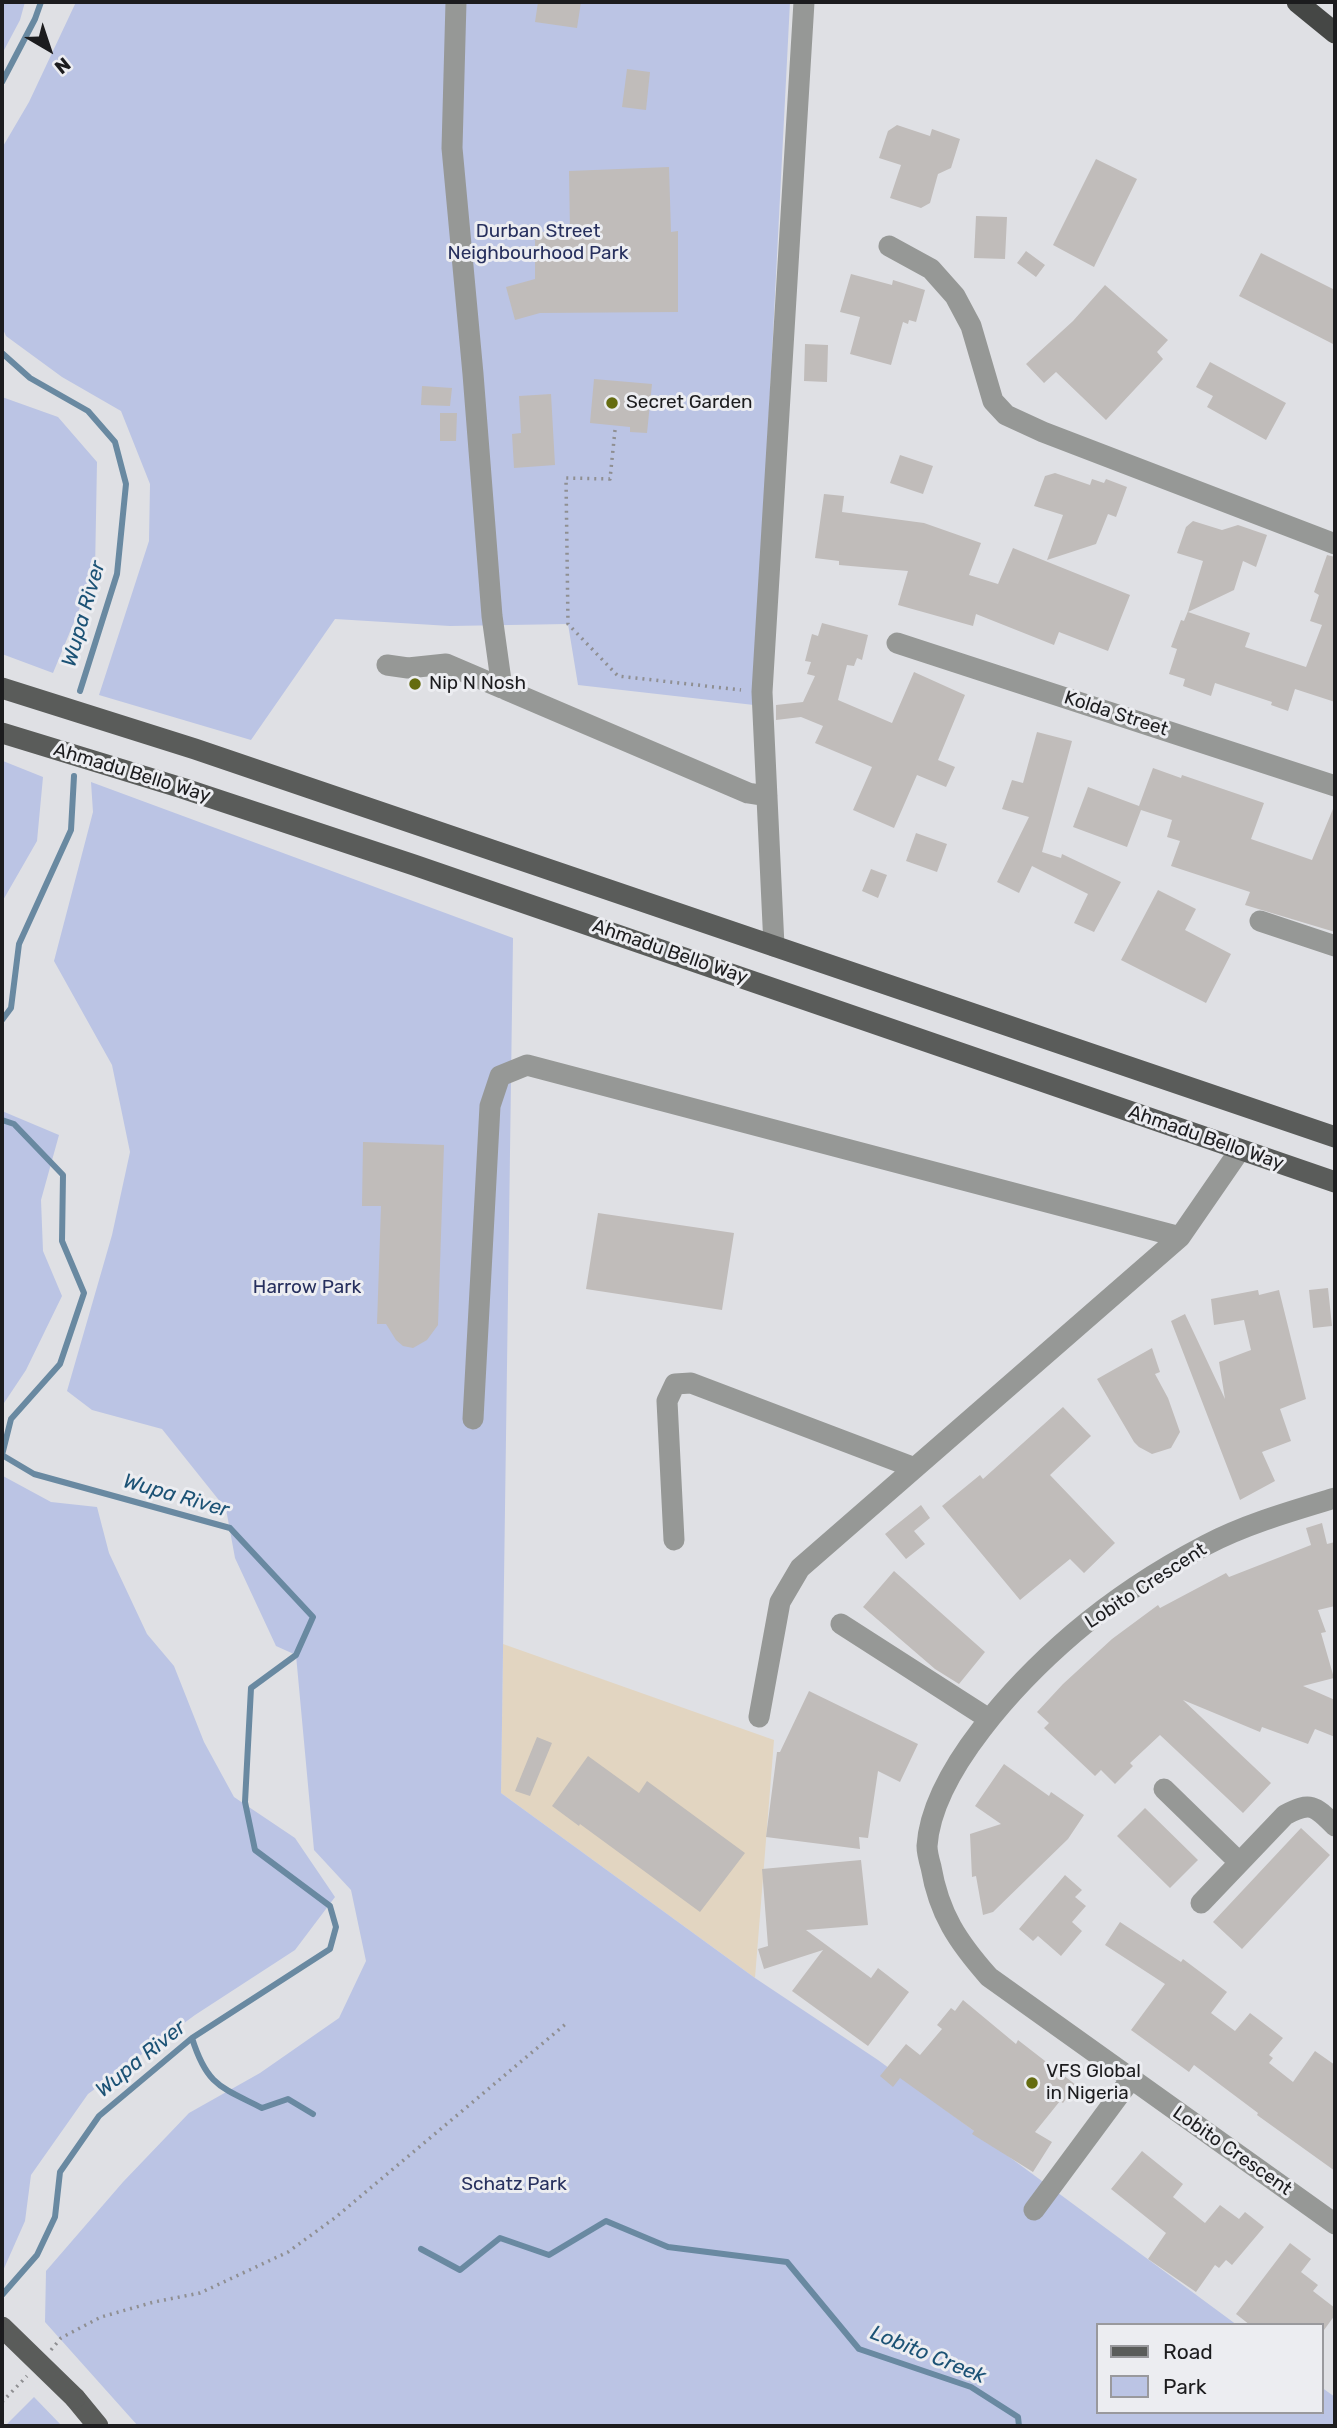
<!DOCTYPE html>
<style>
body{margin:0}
#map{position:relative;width:1337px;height:2428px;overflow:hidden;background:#dfe0e4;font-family:Rubik,sans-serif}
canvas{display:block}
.frame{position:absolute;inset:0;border:4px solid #1c1c1e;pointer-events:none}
.legend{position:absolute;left:1096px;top:2323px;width:228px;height:91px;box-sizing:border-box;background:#ecedf1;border:2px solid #99999d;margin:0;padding:9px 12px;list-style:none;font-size:21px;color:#1c1c1e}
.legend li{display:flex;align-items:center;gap:14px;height:35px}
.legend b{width:35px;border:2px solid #99999d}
.north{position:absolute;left:14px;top:14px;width:70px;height:70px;-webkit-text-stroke:5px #ecedf1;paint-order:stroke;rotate:141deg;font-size:19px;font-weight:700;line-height:28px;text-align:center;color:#1c1c1e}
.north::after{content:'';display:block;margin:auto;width:24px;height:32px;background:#1c1c1e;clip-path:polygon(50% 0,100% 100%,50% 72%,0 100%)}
</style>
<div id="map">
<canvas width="1337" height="2428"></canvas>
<div class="frame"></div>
<ul class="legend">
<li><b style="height:9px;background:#5a5c5a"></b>Road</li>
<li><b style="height:19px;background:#bbc4e4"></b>Park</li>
</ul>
<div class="north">N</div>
</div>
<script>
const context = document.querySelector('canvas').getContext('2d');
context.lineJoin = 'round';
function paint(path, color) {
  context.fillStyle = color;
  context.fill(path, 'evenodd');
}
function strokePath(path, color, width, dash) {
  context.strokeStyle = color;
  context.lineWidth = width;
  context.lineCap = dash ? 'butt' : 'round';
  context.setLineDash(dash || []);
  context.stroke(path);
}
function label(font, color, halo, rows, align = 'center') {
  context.font = font + ' Rubik,sans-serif';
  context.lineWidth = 6;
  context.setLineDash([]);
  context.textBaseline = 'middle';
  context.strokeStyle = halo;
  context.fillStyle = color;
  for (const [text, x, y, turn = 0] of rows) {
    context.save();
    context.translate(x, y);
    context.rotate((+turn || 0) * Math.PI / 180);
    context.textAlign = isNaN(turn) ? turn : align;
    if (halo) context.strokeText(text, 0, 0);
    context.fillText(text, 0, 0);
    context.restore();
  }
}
paint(new Path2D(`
 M503,1644L774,1740L755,1978L501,1793Z`), '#e2d5c1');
paint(new Path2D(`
 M2,2H25L20,20L2,54Z
 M76,2H790L754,705L578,685L568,624L450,626L335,619L251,740L99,695L149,541L150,484L121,411L62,377L6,336L2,327V148L29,102Z
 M2,397L58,417L97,462L95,571L53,673L2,654Z
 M3,761L43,777L37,841L2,902Z
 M91,782L513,938L501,1793L755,1978L878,2060L1237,2325H1097V2412H1321V2387L1335,2397V2426H138L45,2322L46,2271L123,2182L189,2113L260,2073L339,2018L366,1961L351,1890L314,1850L296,1655L276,1646L235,1558L226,1509L162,1429L92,1410L67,1391L112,1235L130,1152L112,1065L54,961L93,812Z
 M2,1111L59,1135L41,1200L43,1251L62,1296L26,1370L2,1406Z
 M2,1471L3,1476L51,1502L97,1507L109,1553L147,1634L174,1666L204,1742L234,1797L295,1838L335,1897L295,1950L195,2015L88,2094L31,2175L25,2221L2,2273Z
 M34,2397L62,2426H5Z`), '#bbc4e4');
strokePath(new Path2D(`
 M2,82L35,19L41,2
 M2,353L30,378L88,411L115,442L126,484L117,574L80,691
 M2,1020L11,1008L19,944L71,830L74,776
 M2,1120L14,1124L63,1175L62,1241L84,1293L60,1364L11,1419L2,1455L34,1474L230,1528L313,1617L296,1655L251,1688L245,1802L255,1850L330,1906L336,1927L330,1949L192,2038L99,2116L60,2172L55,2217L37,2255L2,2295
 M192,2038C207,2086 221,2087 262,2108L288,2099L313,2114
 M421,2249L460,2270L500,2238L549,2255L606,2221L668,2247L787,2262L859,2349L971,2387L1018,2417L1019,2426`), '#6989a1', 6);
paint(new Path2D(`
 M538,2H581L577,28L535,22Z
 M627,69L650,72L646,110L622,107Z
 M897,125L930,136L932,129L960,139L951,168L938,174L930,203L921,208L890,198L901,165L879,158L888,131Z
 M1096,159L1137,179L1094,267L1053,245Z
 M669,167L671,232L678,231V312L540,313L515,320L506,287L535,279V232H570L569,171Z
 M976,216L1007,217L1005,259L974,258Z
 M1026,251L1045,265L1036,277L1017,263Z
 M1261,253L1335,290V345L1239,296Z
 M851,274L892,285L893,280L925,290L916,322L909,320L908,324L903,322L891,365L850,354L860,317L840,312Z
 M1105,285L1168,340L1157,352L1163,359L1106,420L1056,372L1044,383L1026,364L1073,321Z
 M805,344L828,345L827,382L804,381Z
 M1210,362L1286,403L1266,440L1207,407L1213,396L1196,387Z
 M594,379L652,384L647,433L630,432V427L590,423Z
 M422,386L452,388L450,406L421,405Z
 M551,394L555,465L514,468L512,434L521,433L519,396Z
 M440,413H457L456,441H440Z
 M900,455L933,466L923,494L890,483Z
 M1055,473L1090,485L1092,479L1104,483L1106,479L1127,487L1116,517L1108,514L1096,544L1047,560L1063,515L1034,506L1045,476Z
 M824,494L844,496L842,512L924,523L981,543L969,575L998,584L1013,548L1130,595L1108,651L1059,632L1054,645L976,614L973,626L898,605L908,571L839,565V561L815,558Z
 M1193,521L1222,530L1238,525L1267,535L1256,567L1243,561L1234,590L1188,612L1250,633L1245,647L1306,667L1322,625L1310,621L1319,595L1314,592L1327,555L1335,557V702L1295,689L1288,711L1271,705L1272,702L1215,683L1211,696L1183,686L1185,679L1169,674L1177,649L1171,647L1181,620L1184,621L1188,611L1203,561L1177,553L1186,527Z
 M822,623L868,635L862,660L857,658L854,666L847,665L838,700L892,723L914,672L965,695L938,760L955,767L946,787L917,775L894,828L853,810L872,767L815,743L823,726L801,717L776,720V705L803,702L815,676L807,674L811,662L805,661L812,634L818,636Z
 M1037,732L1072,741L1042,852L1061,858L1062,854L1121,882L1094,932L1074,923L1088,894L1032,866L1019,893L997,882L1029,817L1002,809L1012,780L1023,783Z
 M1153,768L1181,778L1182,775L1264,803L1251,839L1312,860L1335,804V932L1245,905L1250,892L1171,866L1180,841L1167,837L1172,820L1141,810L1127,847L1073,827L1088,787L1139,806Z
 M916,833L947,844L937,872L906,861Z
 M871,869L887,875L878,898L862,891Z
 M1158,890L1196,909L1185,930L1231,954L1206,1003L1121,960Z
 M363,1142L444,1145L438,1325L427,1340L413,1348L403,1346L396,1340L386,1324H377L381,1206H362Z
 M598,1213L734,1233L722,1310L586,1289Z
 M1328,1288L1332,1326L1313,1328L1309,1290Z
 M1258,1290L1259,1295L1279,1290L1306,1399L1280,1409L1291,1441L1262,1452L1275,1481L1240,1500L1171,1321L1185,1314L1225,1399L1219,1362L1251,1350L1244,1320L1214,1325L1211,1299Z
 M1152,1348L1160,1372L1155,1374L1168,1398L1180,1432L1171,1448L1152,1454L1139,1447L1134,1442L1097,1379Z
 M1063,1407L1091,1436L1050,1475L1115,1543L1084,1573L1070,1559L1020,1600L942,1506L980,1475L983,1479Z
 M921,1505L930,1518L914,1531L925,1544L906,1559L885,1534Z
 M1322,1523L1327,1544L1335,1542V1606L1318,1610L1326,1632L1321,1633L1334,1678L1303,1686L1335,1700V1737L1315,1729L1308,1744L1262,1727L1260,1732L1183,1700L1271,1783L1243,1813L1160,1735L1130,1763L1133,1766L1115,1784L1101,1770L1095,1776L1044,1728L1049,1723L1037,1712L1063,1684L1112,1639L1158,1605L1160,1608L1226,1573L1229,1577L1311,1545L1306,1528Z
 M894,1571L985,1652L959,1684L935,1669L863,1607Z
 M809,1691L918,1744L900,1782L878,1771L868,1838L859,1837L860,1849L766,1837L777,1752H780Z
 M537,1737L552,1743L530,1796L515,1791Z
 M588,1756L639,1793L647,1781L745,1853L700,1912L580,1824L579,1826L552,1806Z
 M1004,1764L1049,1796L1051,1792L1084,1815L1068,1839L993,1912L983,1915L976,1876L972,1877L970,1834L1001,1824L975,1806Z
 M1145,1808L1198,1860L1170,1888L1117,1836Z
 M1301,1828L1330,1855L1242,1949L1213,1922Z
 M861,1860L868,1925L806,1930L871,1978L878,1968L909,1992L868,2046L792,1991L823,1950L764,1969L758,1949L768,1946L762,1869Z
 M1065,1875L1082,1890L1075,1897L1086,1906L1072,1922L1082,1931L1061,1956L1038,1936L1033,1941L1019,1929Z
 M1120,1922L1181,1962L1183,1959L1227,1992L1211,2013L1235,2031L1250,2013L1283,2038L1269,2055L1273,2058L1269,2063L1293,2082L1315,2051L1335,2065V2171L1257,2115L1258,2113L1194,2065L1189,2072L1131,2030L1165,1984L1105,1945Z
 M963,2000L1016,2044L1018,2040L1076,2085L1063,2103L1060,2101L1035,2132L1052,2142L1033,2172L972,2134L974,2131L900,2078L893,2087L880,2076L906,2044L920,2055L942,2029L937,2025L951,2008L955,2011Z
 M1142,2151L1183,2184L1173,2197L1205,2223L1220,2205L1239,2219L1245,2212L1264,2227L1232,2265L1226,2260L1219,2268L1215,2265L1196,2292L1148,2259L1166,2233L1111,2189Z
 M1290,2243L1311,2259L1301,2272L1318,2285L1313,2291L1335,2308V2315L1324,2330L1321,2325H1250L1236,2314Z`), '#c0bcba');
strokePath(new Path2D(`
 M615,430L610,479L566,478L568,624L618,676L741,690
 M51,2350L61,2338L101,2317L154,2302L200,2293L288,2252L336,2217L568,2022
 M2,2402L27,2376`), '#8f8f92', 3.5, [2, 5]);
strokePath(new Path2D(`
 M456,2L452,148L473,374L492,616L502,688
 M889,246L931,269L955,296L971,326L993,401L1006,415L1043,432L1335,544
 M897,643L1335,786
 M387,665L408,668L446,664L748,793L767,796
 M1260,921L1335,946
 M774,946L762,692L804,2
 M473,1419L490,1106L500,1076L527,1065L1180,1237
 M1335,1498C1292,1511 1246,1524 1206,1545C1160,1569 1114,1599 1074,1633C1019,1680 932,1771 927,1846C927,1853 929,1860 931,1867C939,1914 958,1942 989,1977L1335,2224
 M674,1540L667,1401L675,1384L691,1383L915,1468
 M841,1624L989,1719
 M759,1717L780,1602L800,1568L1180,1237L1240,1150
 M1164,1789L1238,1861
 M1201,1903L1285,1815C1311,1801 1315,1806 1335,1826
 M1034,2210L1131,2079`), '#969896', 21);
strokePath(new Path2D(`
 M2,688L195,749L1335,1137
 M2,733L182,788L414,865L1335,1182
 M75,2398L98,2426`), '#5a5c5a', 21);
strokePath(new Path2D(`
 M1297,2L1335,33`), '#454745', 21);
strokePath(new Path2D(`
 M2,2327L75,2398`), '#5a5c5a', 21);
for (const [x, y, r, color] of [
 [612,403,7,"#656c10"],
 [415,684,7,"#656c10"],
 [1032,2083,7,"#656c10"]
]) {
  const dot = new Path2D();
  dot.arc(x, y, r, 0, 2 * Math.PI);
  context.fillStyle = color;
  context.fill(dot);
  strokePath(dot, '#ecedf1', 2.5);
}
label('19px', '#27305e', '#ecedf1', [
 ["Durban Street",538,232],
 ["Neighbourhood Park",538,254],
 ["Harrow Park",307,1288],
 ["Schatz Park",514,2185]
]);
label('19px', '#1c1c1e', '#ecedf1', [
 ["Secret Garden",626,403],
 ["Nip N Nosh",429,684],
 ["VFS Global",1046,2072],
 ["in Nigeria",1046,2094]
], 'left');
label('19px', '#1c1c1e', '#ecedf1', [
 ["Kolda Street",1116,714,18],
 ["Ahmadu Bello Way",132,773,17],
 ["Ahmadu Bello Way",670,952,19],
 ["Ahmadu Bello Way",1206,1138,19],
 ["Lobito Crescent",1146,1586,-33],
 ["Lobito Crescent",1232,2151,35]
]);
label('italic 21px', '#1b5275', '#ecedf1', [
 ["Wupa River",84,614,-74],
 ["Wupa River",176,1496,16],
 ["Wupa River",141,2059,-39],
 ["Lobito Creek",928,2355,22]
]);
</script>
